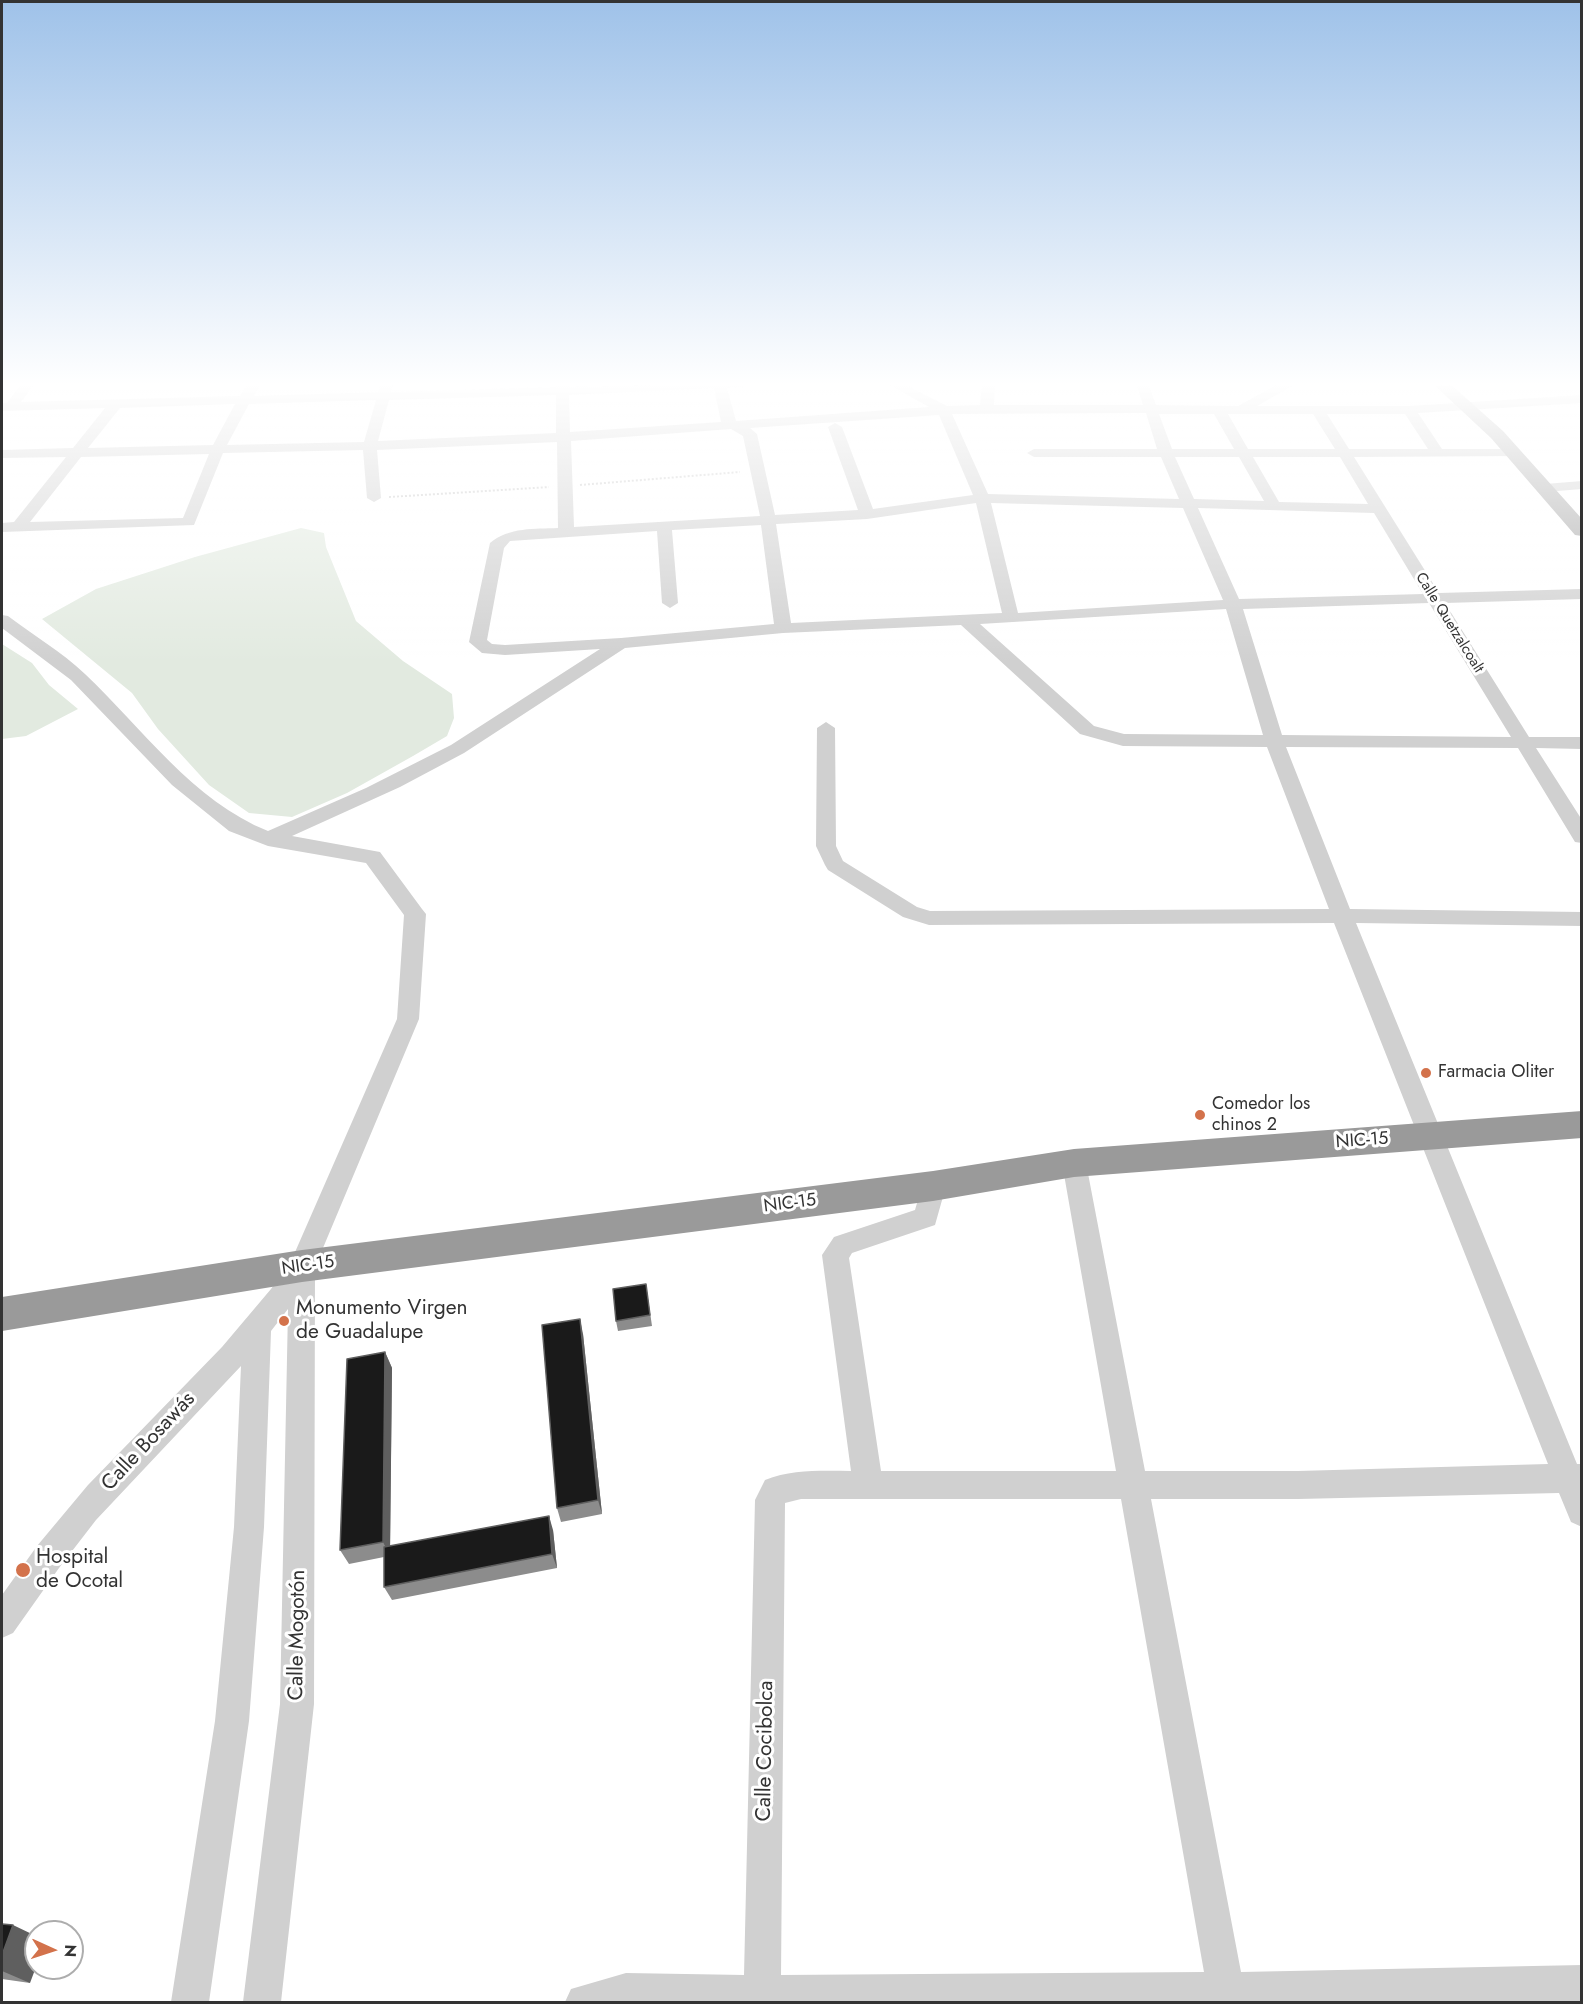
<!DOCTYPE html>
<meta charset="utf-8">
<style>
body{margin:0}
#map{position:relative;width:1583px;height:2004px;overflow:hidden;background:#fff;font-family:Jost,sans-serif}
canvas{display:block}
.frame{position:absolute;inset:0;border:3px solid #333;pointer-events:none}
.north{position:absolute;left:24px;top:1920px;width:60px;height:60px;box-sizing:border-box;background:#fff;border:2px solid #adadad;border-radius:50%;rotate:93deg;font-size:16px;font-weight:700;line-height:24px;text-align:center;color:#333}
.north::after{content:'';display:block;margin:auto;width:21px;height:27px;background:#d3724b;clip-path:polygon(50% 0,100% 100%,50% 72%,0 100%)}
</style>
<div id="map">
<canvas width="1583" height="2004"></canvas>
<div class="frame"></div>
<div class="north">N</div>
</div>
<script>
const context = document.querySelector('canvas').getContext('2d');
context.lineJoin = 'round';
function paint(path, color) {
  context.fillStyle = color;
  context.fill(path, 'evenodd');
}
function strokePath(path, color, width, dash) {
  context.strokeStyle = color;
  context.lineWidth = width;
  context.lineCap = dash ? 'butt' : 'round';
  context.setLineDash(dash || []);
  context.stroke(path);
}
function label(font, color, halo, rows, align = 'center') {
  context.font = font + ' Jost,sans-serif';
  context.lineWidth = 6;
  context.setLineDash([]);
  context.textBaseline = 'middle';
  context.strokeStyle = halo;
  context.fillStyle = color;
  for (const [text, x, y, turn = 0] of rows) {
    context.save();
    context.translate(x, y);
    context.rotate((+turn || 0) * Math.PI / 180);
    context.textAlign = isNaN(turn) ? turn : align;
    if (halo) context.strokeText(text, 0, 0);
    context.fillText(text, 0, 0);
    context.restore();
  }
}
paint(new Path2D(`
 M301,528L324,533L326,547L356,621L403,661L452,694L454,718L447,736L413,756L347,793L292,817L249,813L209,785L158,729L132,693L42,619L96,589L195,557Z
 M2,644L32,663L49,685L78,709L26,736L2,739Z`), '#e2eae0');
strokePath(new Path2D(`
 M580,485L740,472
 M389,497L549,487`), '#cacaca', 2, [2, 2]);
paint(new Path2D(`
 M22,383H35L21,402L240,396L248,383H261L254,396L378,392L381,383H393L391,392L556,387V383H568L569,387L750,383L744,387L727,388L736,421L929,407L886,383H902L947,406L980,405L982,383H995L994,405H1143L1136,383H1148L1156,405L1238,406L1280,383H1297L1257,406H1409L1582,395V403L1418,413L1442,449H1514L1519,450V456L1354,457L1439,593L1582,589V599L1445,603L1529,737H1582V749L1536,748L1582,820V843L1575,842L1518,748L1286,747L1350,909L1582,912V926L1356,923L1577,1464H1582V1527L1571,1522L1559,1493L1298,1499H1151L1241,1972L1582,1965V2002H565L571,1989L626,1973L744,1975L755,1500L765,1480C793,1469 822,1471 851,1471L822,1255L834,1237L915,1210L924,1179L933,1176L942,1179L946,1186L935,1225L852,1253L849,1258L881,1471H1116L1062,1163L1065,1156L1074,1153L1083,1156L1086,1163L1145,1471H1298L1548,1464L1334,923L929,925L903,917L828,870L825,865L816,846L817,728L826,722L835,728L836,846L843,861L917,907L930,911L1329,909L1267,747L1123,746L1080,734L961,625L783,633L625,648L464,753L400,787L292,836L380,852L422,909L426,914L419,1019L315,1267L314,1704L281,2002H243L280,1704L288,1309L271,1331L264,1527L249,1721L209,2002H171L215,1721L234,1527L241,1366L96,1520L59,1568L13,1633L2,1638V1595L37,1546L88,1485L222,1347L271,1289L292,1259L397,1019L404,915L366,863L268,846L229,831L172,785L71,680L2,628V615L8,616C33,635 62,652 85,674C142,728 193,801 268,831L366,788L451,745L600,649L505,655L482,653L469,642L490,543C509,527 535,529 558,528L557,442L377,450L381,498L374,502L367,498L363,450L223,453L194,525L2,532V523L14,522L66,457L2,458V450L73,448L105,408L2,411V403H7ZM714,388L721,422L570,432L569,395ZM556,395V433L378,441L389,400ZM376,400L364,442L227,445L249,404ZM235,404L213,445L88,448L120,408ZM1146,413L1157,449H1034L1027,453L1034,457H1161L1179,499L988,494L952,414ZM1159,414H1214L1234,449H1172ZM1228,414H1313L1335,449H1248ZM1327,414H1405L1428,449H1349ZM939,415L973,495L873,509L842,427L835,423L828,427L858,510L775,515L757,434L750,428ZM731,429L743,436L760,516L574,527L571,441ZM209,454L183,518L30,522L81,457ZM1175,457H1239L1264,501L1194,499ZM1253,457H1340L1368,504L1279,502ZM976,503L1002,613L791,623L776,524L867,519ZM991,503L1183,508L1223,600L1018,613ZM1198,508L1374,513L1423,594L1239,599ZM761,525L774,624L621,638L505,645L492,644L487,640L504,548L510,541L657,531L662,603L670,608L678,603L672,530ZM1429,603L1511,737L1282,735L1243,609ZM1226,609L1263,735L1124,734L1094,726L980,624ZM801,1499H1121L1204,1972L781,1975L785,1503Z
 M1582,481V489L1545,492L1538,488L1545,484Z`), '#d0d0d0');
paint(new Path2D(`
 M1432,383H1449L1503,431L1582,519V536L1575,535L1491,438Z`), '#ababab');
paint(new Path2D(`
 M1582,1111V1138L1074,1177L933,1201L302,1282L2,1331V1297L302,1250L933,1171L1074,1149Z`), '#9a9a9a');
paint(new Path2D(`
 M646,1284L652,1326L618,1331L616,1321Z
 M583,1334L602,1514L561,1522L557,1508Z
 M385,1352L392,1368L390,1546L553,1530L557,1568L392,1600L384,1587V1557L349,1564L340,1550Z
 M2,1924L30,1983L2,1979Z`), '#8c8c8c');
paint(new Path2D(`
 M580,1319L583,1334L602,1514L598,1500Z
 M385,1352L392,1368L390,1556L383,1542Z
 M549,1516L553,1530L557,1568L552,1554Z
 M13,1925L36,1936V1967L30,1983L2,1971V1955Z`), '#5f5f5f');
const building = new Path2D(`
 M646,1284L650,1315L616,1321L613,1289Z
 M580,1319L598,1500L557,1508L542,1325Z
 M385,1352L383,1542L340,1550L347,1359Z
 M549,1516L552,1554L384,1587V1547Z
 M2,1924L13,1925L2,1955Z`);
paint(building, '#1a1a1a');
strokePath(building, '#5f5f5f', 1.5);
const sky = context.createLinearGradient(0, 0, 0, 663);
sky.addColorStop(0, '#9fc2e9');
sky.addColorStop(0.58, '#fff');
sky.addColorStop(1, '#ffffff00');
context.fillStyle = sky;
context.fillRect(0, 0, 1583, 663);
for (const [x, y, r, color] of [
 [1426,1073,6,"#d3724b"],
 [1200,1115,6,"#d3724b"],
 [284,1321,6,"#d3724b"],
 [23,1570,8,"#d3724b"]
]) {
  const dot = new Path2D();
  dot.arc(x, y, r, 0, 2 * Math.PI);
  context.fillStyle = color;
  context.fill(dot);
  strokePath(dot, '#fff', 2);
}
label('15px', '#333', '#fff', [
 ["Calle Quetzalcoalt",1449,623,58]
]);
label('18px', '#333', '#fff', [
 ["Farmacia Oliter",1438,1073],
 ["Comedor los",1212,1105],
 ["chinos 2",1212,1126]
], 'left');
label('18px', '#333', '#fff', [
 ["NIC-15",1362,1141,-4],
 ["NIC-15",790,1204,-7],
 ["NIC-15",308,1266,-8]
]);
label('21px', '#333', '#fff', [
 ["Monumento Virgen",296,1309],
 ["de Guadalupe",296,1333],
 ["Hospital",36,1558],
 ["de Ocotal",36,1582]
], 'left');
label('21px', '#333', '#fff', [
 ["Calle Bosawás",149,1442,-47],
 ["Calle Mogotón",298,1635,-89],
 ["Calle Cocibolca",766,1751,-89]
]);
</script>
